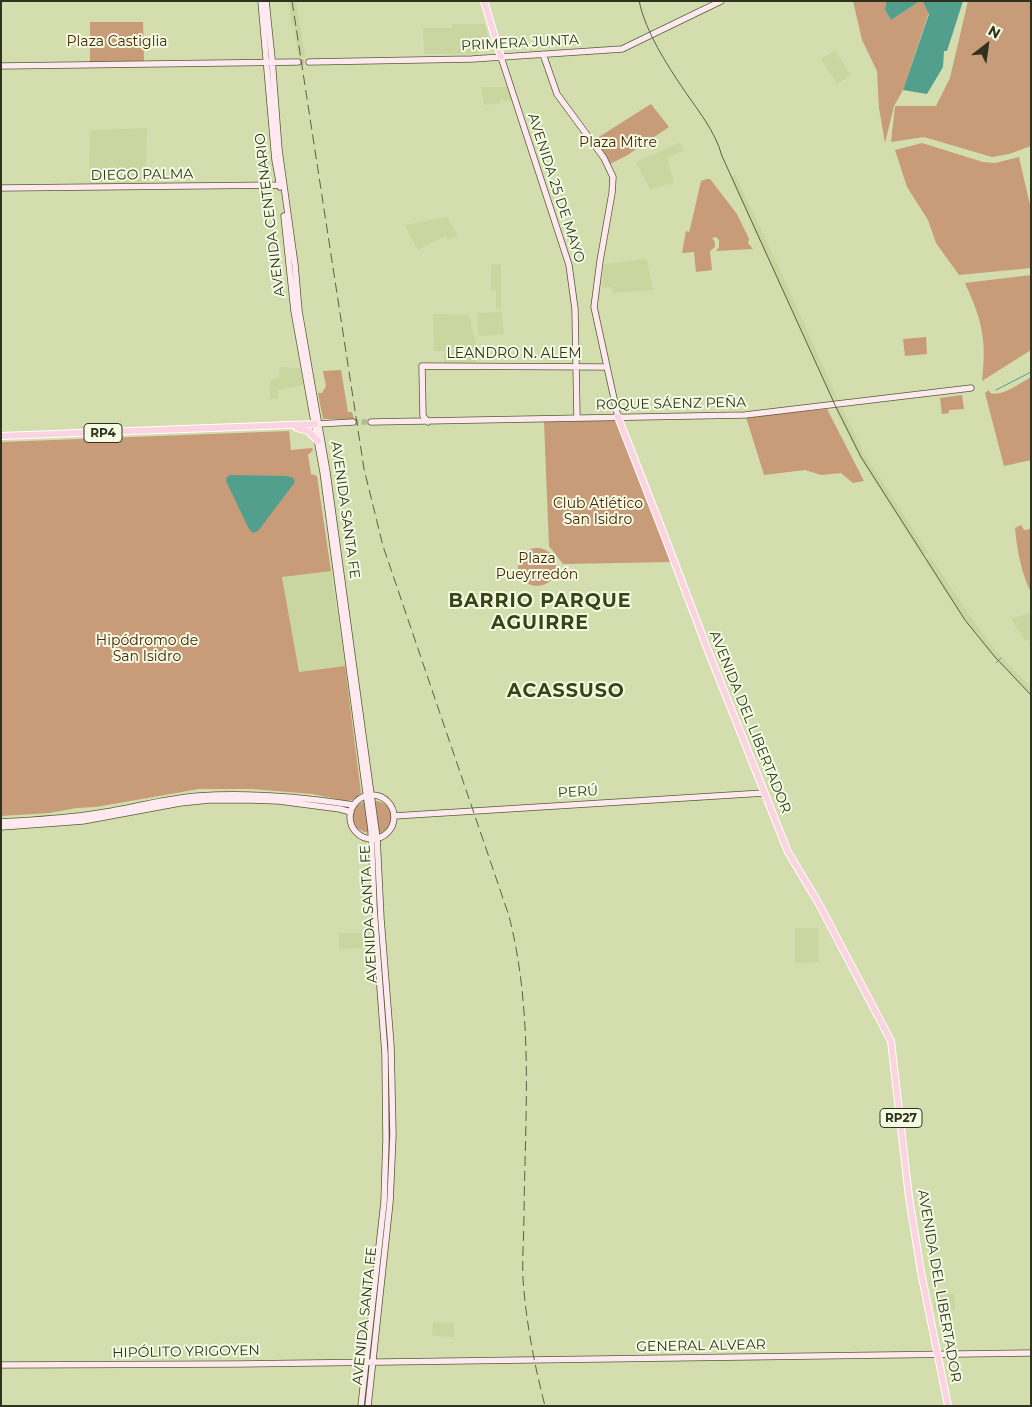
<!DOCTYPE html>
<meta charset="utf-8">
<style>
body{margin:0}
#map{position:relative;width:1032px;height:1407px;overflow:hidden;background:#d3ddae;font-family:Montserrat,sans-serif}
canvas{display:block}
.frame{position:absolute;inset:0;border:2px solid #2e321f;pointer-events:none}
.north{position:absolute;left:962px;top:20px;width:50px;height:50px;-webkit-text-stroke:4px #f5fbe3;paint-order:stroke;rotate:30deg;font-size:14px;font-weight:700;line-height:20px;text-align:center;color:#2e321f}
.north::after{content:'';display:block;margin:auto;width:18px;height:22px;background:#2e321f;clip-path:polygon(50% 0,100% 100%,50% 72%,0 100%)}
</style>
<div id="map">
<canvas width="1032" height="1407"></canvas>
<div class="frame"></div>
<div class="north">N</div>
</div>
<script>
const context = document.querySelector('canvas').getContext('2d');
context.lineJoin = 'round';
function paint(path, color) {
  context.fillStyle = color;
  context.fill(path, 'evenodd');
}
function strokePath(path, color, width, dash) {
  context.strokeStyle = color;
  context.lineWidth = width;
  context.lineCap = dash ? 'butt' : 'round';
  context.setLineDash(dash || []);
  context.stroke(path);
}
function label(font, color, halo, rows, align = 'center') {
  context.font = font + ' Montserrat,sans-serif';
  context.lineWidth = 4;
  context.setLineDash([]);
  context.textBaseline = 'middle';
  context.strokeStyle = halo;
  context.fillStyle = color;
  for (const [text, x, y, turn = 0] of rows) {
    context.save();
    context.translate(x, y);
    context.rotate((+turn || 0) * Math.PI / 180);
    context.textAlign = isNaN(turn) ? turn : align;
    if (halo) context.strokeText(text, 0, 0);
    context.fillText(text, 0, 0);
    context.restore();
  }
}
paint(new Path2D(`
 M288,1H296L305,57L299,59L294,25H292Z
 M453,24H484L490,42H478V54H424L423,28H452Z
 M835,51L851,75L837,84L821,59Z
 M481,87H508L512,100L504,101L503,99H500L501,103L484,105Z
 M147,128L145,183L89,184L90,130Z
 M679,143L684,150L667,158L674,183L650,189L636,162Z
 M735,175L775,259L838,400L833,401L730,177Z
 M447,217L457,235L448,240L446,236L418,250L405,225Z
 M647,259L653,290L613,293L612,287L602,288L604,264Z
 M491,264L501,265V309H496V290H491Z
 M501,312L504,334L479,336L477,313Z
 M433,314L469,315L477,351L476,363H444V351H434Z
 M280,367L300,368L304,385L278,390V399H270V380L279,378Z
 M841,407L865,455L928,553L922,556L860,458L835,409Z
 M931,558L970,616L995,650L1031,688V696L989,652L960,614L925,561Z
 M331,571L345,666L299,672L282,576Z
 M1031,612V639L1025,641L1011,619Z
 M795,928H818V962L795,963Z
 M339,933H369L370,948L339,949Z
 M954,1294L955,1310L934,1311V1295Z
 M433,1322L454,1323V1337L432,1336Z`), '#cad69f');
paint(new Path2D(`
 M853,1H886L885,10L891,20L920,1L923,2L929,12L903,90L894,106L885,143L879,108L877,71L862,40Z
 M968,1H1031V146L1009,154L992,157L924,137L891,142L895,106H936L950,78Z
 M90,22H143L144,62L90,63Z
 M651,104L669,127L626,156L610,164L594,140Z
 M922,143L983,162L995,163L1019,157L1031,209V268L959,275L936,243L928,220L907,187L895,150Z
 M707,179H710L737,214L749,239L748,243L753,249L716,251L719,247V240L716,237L712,238L715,242V247L710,251L712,270L696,272L694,252L682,253L686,231L689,232L690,229L701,181Z
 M1031,275V350L982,381C987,340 982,320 965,283Z
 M926,337L927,354L905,356L903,339Z
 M341,370L348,412H352L354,419H323L318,393H322L326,386L323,371Z
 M1031,377V460L1004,466L985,393L989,390L990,393C1003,397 1020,383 1031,377Z
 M962,395L964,409L949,410V413L942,414L940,398Z
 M827,409L864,481L853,483L841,473L821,475L805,470L764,475L746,417Z
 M617,420L672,562L563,564L549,546L544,422Z
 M289,431L291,450L312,448L313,450L308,455L311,474L317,476L331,571L282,577L299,672L345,666L361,793L353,800L347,801L312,794L252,789H199L96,807L77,808L49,813L1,816V442Z
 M1021,525L1024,530L1031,529V592C1021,573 1017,549 1015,528Z
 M518 567a19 19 0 1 1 38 0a19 19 0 1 1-38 0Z
 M366,801L369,833C349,830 345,807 366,801Z
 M375,801C395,802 399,828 379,833Z`), '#c89b79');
paint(new Path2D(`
 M886,1H920L891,20L885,10Z
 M920,1H963L948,48L947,51H944L943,67L927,94L903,90L929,14L923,2Z
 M230,475L287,476L293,478L295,482L258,531L253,533L249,529L226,481L227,477Z`), '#529f8e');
strokePath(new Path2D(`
 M996,390L1031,372
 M996,663L1001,658`), '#529f8e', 1);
strokePath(new Path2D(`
 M298,62H309
 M353,422H371`), '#b2bb91', 5.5, [5.5, 3]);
const secondary = new Path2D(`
 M261,1L275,160L280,187
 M266,1L272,59L279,150L295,265L299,311L327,472L377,838L381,919L391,1046L393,1135L390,1202L368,1406
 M543,54L557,94L604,158L613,177L612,193L600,261L594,307L618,417
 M501,57L569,265L575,309L577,418
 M309,62L472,59L622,49L721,1
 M1,66L298,62
 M1,188L282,185
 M284,216L294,311L323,472L371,830L374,908L385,1054L386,1139L384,1202L361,1406
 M371,422L745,415L971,388
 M428,422L423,416L422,366L606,367
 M318,424L353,422
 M350 817a22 22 0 1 1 44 0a22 22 0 1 1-44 0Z
 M394,816L764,793
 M1,822C32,820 62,819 93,814C128,809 162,799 198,796C250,792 302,797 354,805
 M1,827L83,821L180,803L209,800H252L279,801L340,809L351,812
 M1,1365L239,1364L1031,1353`);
const primary = new Path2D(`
 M484,1L501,57
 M618,417L663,532L707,648L788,852L819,904L891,1041L909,1197L921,1272L948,1406
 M297,428L308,431L318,441
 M1,436L315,424`);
strokePath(secondary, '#555d33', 7);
strokePath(primary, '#fff', 8);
strokePath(secondary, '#fee9f0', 5.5);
strokePath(primary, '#fcd3e0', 6);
strokePath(new Path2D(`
 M639,1C646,33 666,63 684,90C699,112 715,131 722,156L835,405L861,457L965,620L995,657L1031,695`), '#5b6146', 1);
strokePath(new Path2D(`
 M292,1L364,469L383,546L509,916C534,1014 525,1114 524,1214C524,1236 522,1258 523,1279C526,1322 534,1363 545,1406`), '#5b6146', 1, [10, 5]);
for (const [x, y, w] of [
 [103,433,38],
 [901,1118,42]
]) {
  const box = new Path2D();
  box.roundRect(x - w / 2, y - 9.5, w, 19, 4);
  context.fillStyle = '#f5fbe3';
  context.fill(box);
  strokePath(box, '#2e321f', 1);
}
label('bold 12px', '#2e321f', null, [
 ["RP4",103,433],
 ["RP27",901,1118]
]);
label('14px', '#482506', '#f5fbe3', [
 ["Plaza Castiglia",117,42],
 ["Plaza Mitre",618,143],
 ["Club Atlético",598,504],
 ["San Isidro",598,520],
 ["Plaza",537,559],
 ["Pueyrredón",537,575],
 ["Hipódromo de",147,641],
 ["San Isidro",147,657]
]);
label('14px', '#2e321f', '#f5fbe3', [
 ["PRIMERA JUNTA",520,43,-3],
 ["DIEGO PALMA",142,175,-1],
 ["AVENIDA 25 DE MAYO",556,188,72],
 ["AVENIDA CENTENARIO",270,215,-97],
 ["LEANDRO N. ALEM",514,354],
 ["ROQUE SÁENZ PEÑA",671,404,-1],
 ["AVENIDA SANTA FE",345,510,82],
 ["AVENIDA DEL LIBERTADOR",750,722,68],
 ["PERÚ",578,792,-3],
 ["AVENIDA SANTA FE",369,914,-93],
 ["AVENIDA DEL LIBERTADOR",939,1286,80],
 ["AVENIDA SANTA FE",365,1316,-84],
 ["GENERAL ALVEAR",701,1346,-1],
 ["HIPÓLITO YRIGOYEN",186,1352,-1]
]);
context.letterSpacing = '1px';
label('bold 19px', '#3b4218', '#f5fbe3', [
 ["BARRIO PARQUE",540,601],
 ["AGUIRRE",540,623],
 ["ACASSUSO",566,691]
]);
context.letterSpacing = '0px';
</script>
